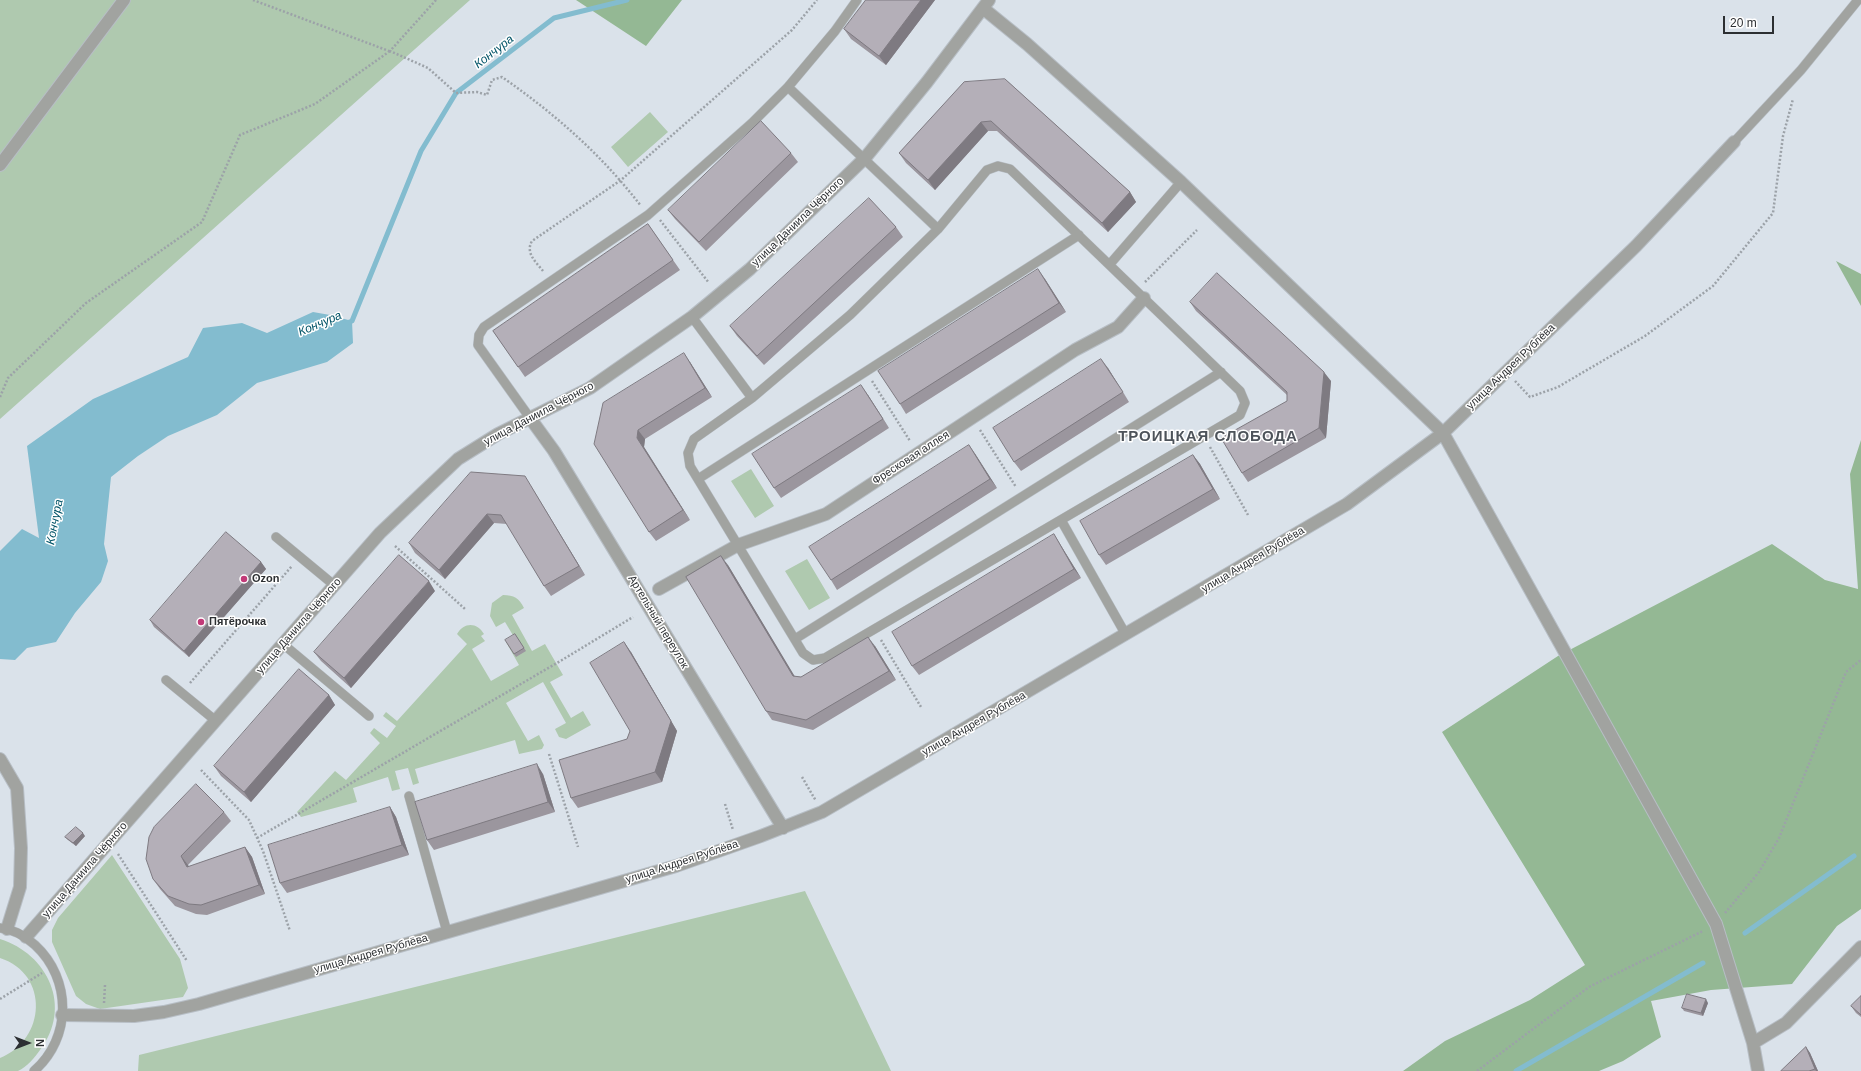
<!DOCTYPE html>
<meta charset="utf-8">
<style>
body{margin:0}
#map{position:relative;width:1861px;height:1071px;overflow:hidden;background:#dae2ea;font-family:Arial,sans-serif}
canvas{display:block}
.north{position:absolute;left:8px;top:1023px;width:40px;height:40px;-webkit-text-stroke:3px #fff;paint-order:stroke;rotate:90deg;font-size:11px;font-weight:700;line-height:16px;text-align:center;color:#2c2f32}
.north::after{content:'';display:block;margin:auto;width:14px;height:18px;background:#2c2f32;clip-path:polygon(50% 0,100% 100%,50% 72%,0 100%)}
.scale{position:absolute;left:1723px;top:16px;width:51px;height:18px;box-sizing:border-box;border:2px solid #2c2f32;border-top:0;padding-left:5px;font-size:12px;line-height:14px;white-space:nowrap;color:#2c2f32;-webkit-text-stroke:3px #fff;paint-order:stroke}
</style>
<div id="map">
<canvas width="1861" height="1071"></canvas>
<div class="north">N</div>
<div class="scale">20 m</div>
</div>
<script>
const context = document.querySelector('canvas').getContext('2d');
context.lineJoin = 'round';
function paint(path, color) {
  context.fillStyle = color;
  context.fill(path, 'evenodd');
}
function strokePath(path, color, width, dash) {
  context.strokeStyle = color;
  context.lineWidth = width;
  context.lineCap = dash ? 'butt' : 'round';
  context.setLineDash(dash || []);
  context.stroke(path);
}
function label(font, color, halo, rows, align = 'center') {
  context.font = font + ' Arial,sans-serif';
  context.lineWidth = 3;
  context.setLineDash([]);
  context.textBaseline = 'middle';
  context.strokeStyle = halo;
  context.fillStyle = color;
  for (const [text, x, y, turn = 0] of rows) {
    context.save();
    context.translate(x, y);
    context.rotate((+turn || 0) * Math.PI / 180);
    context.textAlign = isNaN(turn) ? turn : align;
    if (halo) context.strokeText(text, 0, 0);
    context.fillText(text, 0, 0);
    context.restore();
  }
}
paint(new Path2D(`
 M0,0H470L0,419Z
 M650,112L668,132L628,167L611,147Z
 M751,469L774,506L755,518L731,481Z
 M807,559L830,598L809,610L785,571Z
 M503,595C514,595 519,598 524,608L512,615L532,651L545,644L563,675L550,682L571,718L583,711L591,725L566,739L559,737L555,729L566,723L543,682L506,703L528,741L539,735L544,745L542,749L519,754L515,740L415,769L419,783L413,785L408,768L395,771L400,789L392,791L388,777L353,788L357,802L301,817L297,812L335,771L346,780L380,743L370,733L374,728L387,738L396,726L383,716L386,712L397,721L467,644L457,634C464,622 477,622 484,634L481,636L485,641L472,649L491,681L519,665L506,642L514,637L505,622L496,627L490,616L492,603Z
 M112,855L180,959L188,988L183,997L100,1009L86,1004L76,996L52,942V930L58,918Z
 M805,891L891,1071H138L139,1055Z
 M0,939C48,954 73,1007 40,1050C35,1057 27,1067 18,1071C14,1071 5,1071 0,1071V1058C46,1040 50,974 0,958Z`), '#afc9af');
paint(new Path2D(`
 M576,0H682L646,46Z
 M1836,261L1861,274V306Z
 M1861,440V909L1837,926L1792,984L1711,990L1651,1001L1661,1037L1623,1061L1599,1071H1403L1445,1041L1530,1000L1585,965L1442,732L1558,656L1772,544L1825,580L1858,589L1850,474Z`), '#94b894');
paint(new Path2D(`
 M313,312L330,315L352,321L353,343L327,362L257,383L217,415L168,436L138,456L111,477L104,544L108,561L101,582L75,613L56,642L27,648L15,660L0,659V551L22,529L39,538L27,446L93,399L188,357L203,328L242,323L267,333Z`), '#83bccf');
strokePath(new Path2D(`
 M347,323L352,321L421,151L456,93L554,18L627,0
 M1745,933L1854,856
 M1516,1071L1703,963`), '#83bccf', 5);
const lane = new Path2D(`
 M788,87L835,31L857,0
 M1734,142L1801,70L1858,0
 M998,166L1010,169L1240,391L1245,403L1240,415L825,658L813,660L803,653L690,466L688,453L694,439L752,398L850,315L938,229L987,170Z
 M1110,264L1181,182
 M692,317L752,398
 M530,418L478,345L479,335L484,327L648,215L753,122L788,87L938,229
 M698,479L1079,235
 M1061,520L1126,635
 M276,537L334,585
 M795,639L1221,372
 M283,644L369,716
 M166,680L216,721
 M409,796L447,932
 M0,928C13,929 25,936 35,945C72,979 72,1038 34,1071`);
const street = new Path2D(`
 M984,9L1027,44L1181,182L1443,433L1716,924L1753,1043
 M0,165L124,0
 M530,418L554,451L783,828
 M659,589L738,545L826,514L1075,350L1118,327L1144,298
 M0,759L17,788L21,848L20,887L7,929
 M26,937L380,533L458,459L498,434L590,388L692,317L750,269L865,158L927,82L989,0
 M62,1015L134,1016L164,1012L199,1004L676,866L761,836L822,812L1347,504L1443,433L1636,246L1734,142
 M1758,1071L1753,1043L1786,1023L1861,947`);
strokePath(lane, '#b7bec5', 10);
strokePath(street, '#b7bec5', 14);
strokePath(new Path2D(`
 M253,0L389,51
 M436,0L390,51L428,68L456,93L477,92L487,95L492,80L502,77C555,114 601,154 641,206
 M660,220L709,283
 M543,271C536,262 525,253 532,241L621,180L792,30L817,0
 M1145,282L1197,230
 M872,381L910,441
 M1515,381L1530,397L1558,387L1645,336L1713,286L1773,213L1783,136L1793,99
 M0,397L8,378L86,303L202,222L240,135L315,104L390,51
 M980,430L1016,487
 M1210,447L1248,515
 M395,546L465,609
 M881,640L921,707
 M190,683L292,566
 M549,754L578,847
 M201,770L249,820L263,851L290,931
 M802,777L816,801
 M725,804L733,830
 M257,838L562,660L633,617
 M118,854L187,961
 M1725,913L1759,872L1779,838L1846,672L1861,660
 M0,999L42,973
 M104,1003L105,985
 M1477,1071L1589,987L1703,931`), '#9ca2a8', 2.5, [2, 2]);
strokePath(lane, '#a1a3a0', 9);
strokePath(street, '#a1a3a0', 12);
paint(new Path2D(`
 M866,0H935L886,65L851,39L844,29Z
 M1005,79L1130,192L1136,202L1108,232L997,131H988L935,190L906,163L899,153Z
 M791,153L798,162L706,251L675,219L668,210Z
 M648,224L680,270L525,377L493,331Z
 M896,227L903,237L764,365L737,336L730,326Z
 M1045,279L1066,312L906,414L900,404Z
 M1190,302L1331,381L1326,438L1248,482L1242,473L1287,401V395L1196,311Z
 M690,362L712,397L645,439L644,447L690,520L656,541L649,532L603,403Z
 M1108,368L1129,402L1021,471L1014,462Z
 M868,395L889,428L781,498L774,488Z
 M969,445L997,488L837,590L831,580Z
 M1193,455L1200,464L1220,499L1106,565L1099,555Z
 M531,486L585,575L551,596L544,586L507,524L494,523L445,579L415,553L409,543Z
 M1054,534L1060,544L1081,578L919,675L912,666Z
 M261,562L266,569L189,657L154,627L150,620Z
 M728,565L794,676L801,677L875,646L896,680L813,730L772,720L766,711Z
 M435,591L351,688L321,661L314,652Z
 M515,634L526,651L516,657L514,654Z
 M631,652L677,731L662,782L578,808L571,798L627,739L630,731Z
 M329,695L335,705L251,802L221,776L214,766Z
 M543,774L555,812L434,850L427,840Z
 M390,807L396,817L409,855L287,893L280,883Z
 M224,812L231,821L188,865L189,867L245,847L252,857L265,894L207,915L196,914L175,906L160,889L153,879Z
 M85,836L76,846L68,840L65,837Z
 M1861,996V1017L1856,1013L1851,1006Z
 M1708,1003L1703,1016L1684,1011L1682,1008Z
 M1806,1047L1810,1053L1818,1071H1781Z`), '#9b969e');
paint(new Path2D(`
 M921,0H935L886,65L879,56Z
 M981,122L988,131L935,190L928,180Z
 M1130,192L1136,202L1108,232L1102,223Z
 M1038,269L1045,279L1066,312L1059,303Z
 M684,353L690,362L712,397L705,388Z
 M1101,359L1108,368L1129,402L1123,392Z
 M1324,372L1331,381L1326,438L1319,428Z
 M861,385L868,395L889,428L883,419Z
 M638,430L645,439L644,447L690,520L683,510L637,438Z
 M969,445L976,455L997,488L990,479Z
 M1193,455L1200,464L1220,499L1213,489Z
 M525,476L531,486L585,575L579,566Z
 M487,514L494,523L445,579L439,570Z
 M1054,534L1060,544L1081,578L1074,569Z
 M721,556L728,565L800,685L793,676Z
 M261,562L266,569L189,657L184,651Z
 M429,581L435,591L351,688L344,678Z
 M868,637L875,646L896,680L889,671Z
 M624,642L631,652L677,731L662,782L655,772Z
 M329,695L335,705L251,802L244,792Z
 M537,764L543,774L555,812L548,802Z
 M390,807L396,817L409,855L402,845Z
 M83,833L85,836L76,846L73,843Z
 M245,847L252,857L265,894L259,885Z
 M181,856L188,865L194,877L187,867Z
 M1706,999L1708,1003L1703,1016L1701,1013Z
 M1806,1047L1810,1053L1818,1071H1816L1815,1069Z`), '#7e7a81');
const building = new Path2D(`
 M866,0H921L879,56L844,29Z
 M1005,79L1130,192L1102,223L991,121L981,122L928,180L899,153L964,82Z
 M761,121L791,153L699,242L668,210Z
 M869,198L896,227L757,356L730,326Z
 M648,224L673,260L518,367L493,331Z
 M1038,269L1059,303L900,404L878,371Z
 M1217,273L1324,372L1319,428L1242,473L1221,438L1287,401V392L1190,302Z
 M684,353L705,388L638,430L637,438L683,510L649,532L594,444L603,403Z
 M1101,359L1123,392L1014,462L993,428Z
 M861,385L883,419L774,488L752,454Z
 M969,445L990,479L831,580L809,547Z
 M1193,455L1213,489L1099,555L1080,521Z
 M471,472L525,476L579,566L544,586L501,515L487,514L439,570L409,543Z
 M226,532L261,562L184,651L150,620Z
 M1054,534L1074,569L912,666L892,632Z
 M399,555L429,581L344,678L314,652Z
 M721,556L793,676L801,677L868,637L889,671L806,720L766,711L686,577Z
 M515,634L524,648L514,654L505,640Z
 M624,642L671,721L655,772L571,798L559,760L627,739L630,731L590,663Z
 M299,669L329,695L244,792L214,766Z
 M537,764L548,802L427,840L415,802Z
 M196,784L224,812L181,856L187,867L245,847L259,885L201,905L189,904L168,896L153,879L146,859L149,837L154,827Z
 M390,807L402,845L280,883L268,845Z
 M76,827L83,833L73,843L65,837Z
 M1687,994L1706,999L1701,1013L1682,1008Z
 M1861,996V1015L1851,1006Z
 M1806,1047L1815,1069L1809,1071H1781Z`);
paint(building, '#b4afb8');
strokePath(building, '#7e7a81', 1);
for (const [x, y, r, color] of [
 [244,579,4,"#c23a78"],
 [201,622,4,"#c23a78"]
]) {
  const dot = new Path2D();
  dot.arc(x, y, r, 0, 2 * Math.PI);
  context.fillStyle = color;
  context.fill(dot);
  strokePath(dot, '#fff', 1.5);
}
label('11px', '#2c2f32', '#fff', [
 ["улица Даниила Чёрного",798,222,-44],
 ["улица Андрея Рублёва",1511,367,-44],
 ["улица Даниила Чёрного",539,414,-28],
 ["Фресковая аллея",911,458,-33],
 ["улица Андрея Рублёва",1253,560,-31],
 ["Артельный переулок",658,622,59],
 ["улица Даниила Чёрного",299,626,-49],
 ["улица Андрея Рублёва",974,724,-30],
 ["улица Андрея Рублёва",682,862,-18],
 ["улица Даниила Чёрного",85,870,-49],
 ["улица Андрея Рублёва",371,954,-16]
]);
label('bold 11px', '#2c2f32', '#fff', [
 ["Ozon",252,579],
 ["Пятёрочка",209,622]
], 'left');
label('italic 12px', '#005367', '#fff', [
 ["Кончура",494,52,-38],
 ["Кончура",320,324,-23],
 ["Кончура",55,522,-79]
]);
context.letterSpacing = '1px';
label('bold 15px', '#4d535a', '#fff', [
 ["ТРОИЦКАЯ СЛОБОДА",1208,437]
]);
context.letterSpacing = '0px';
</script>
